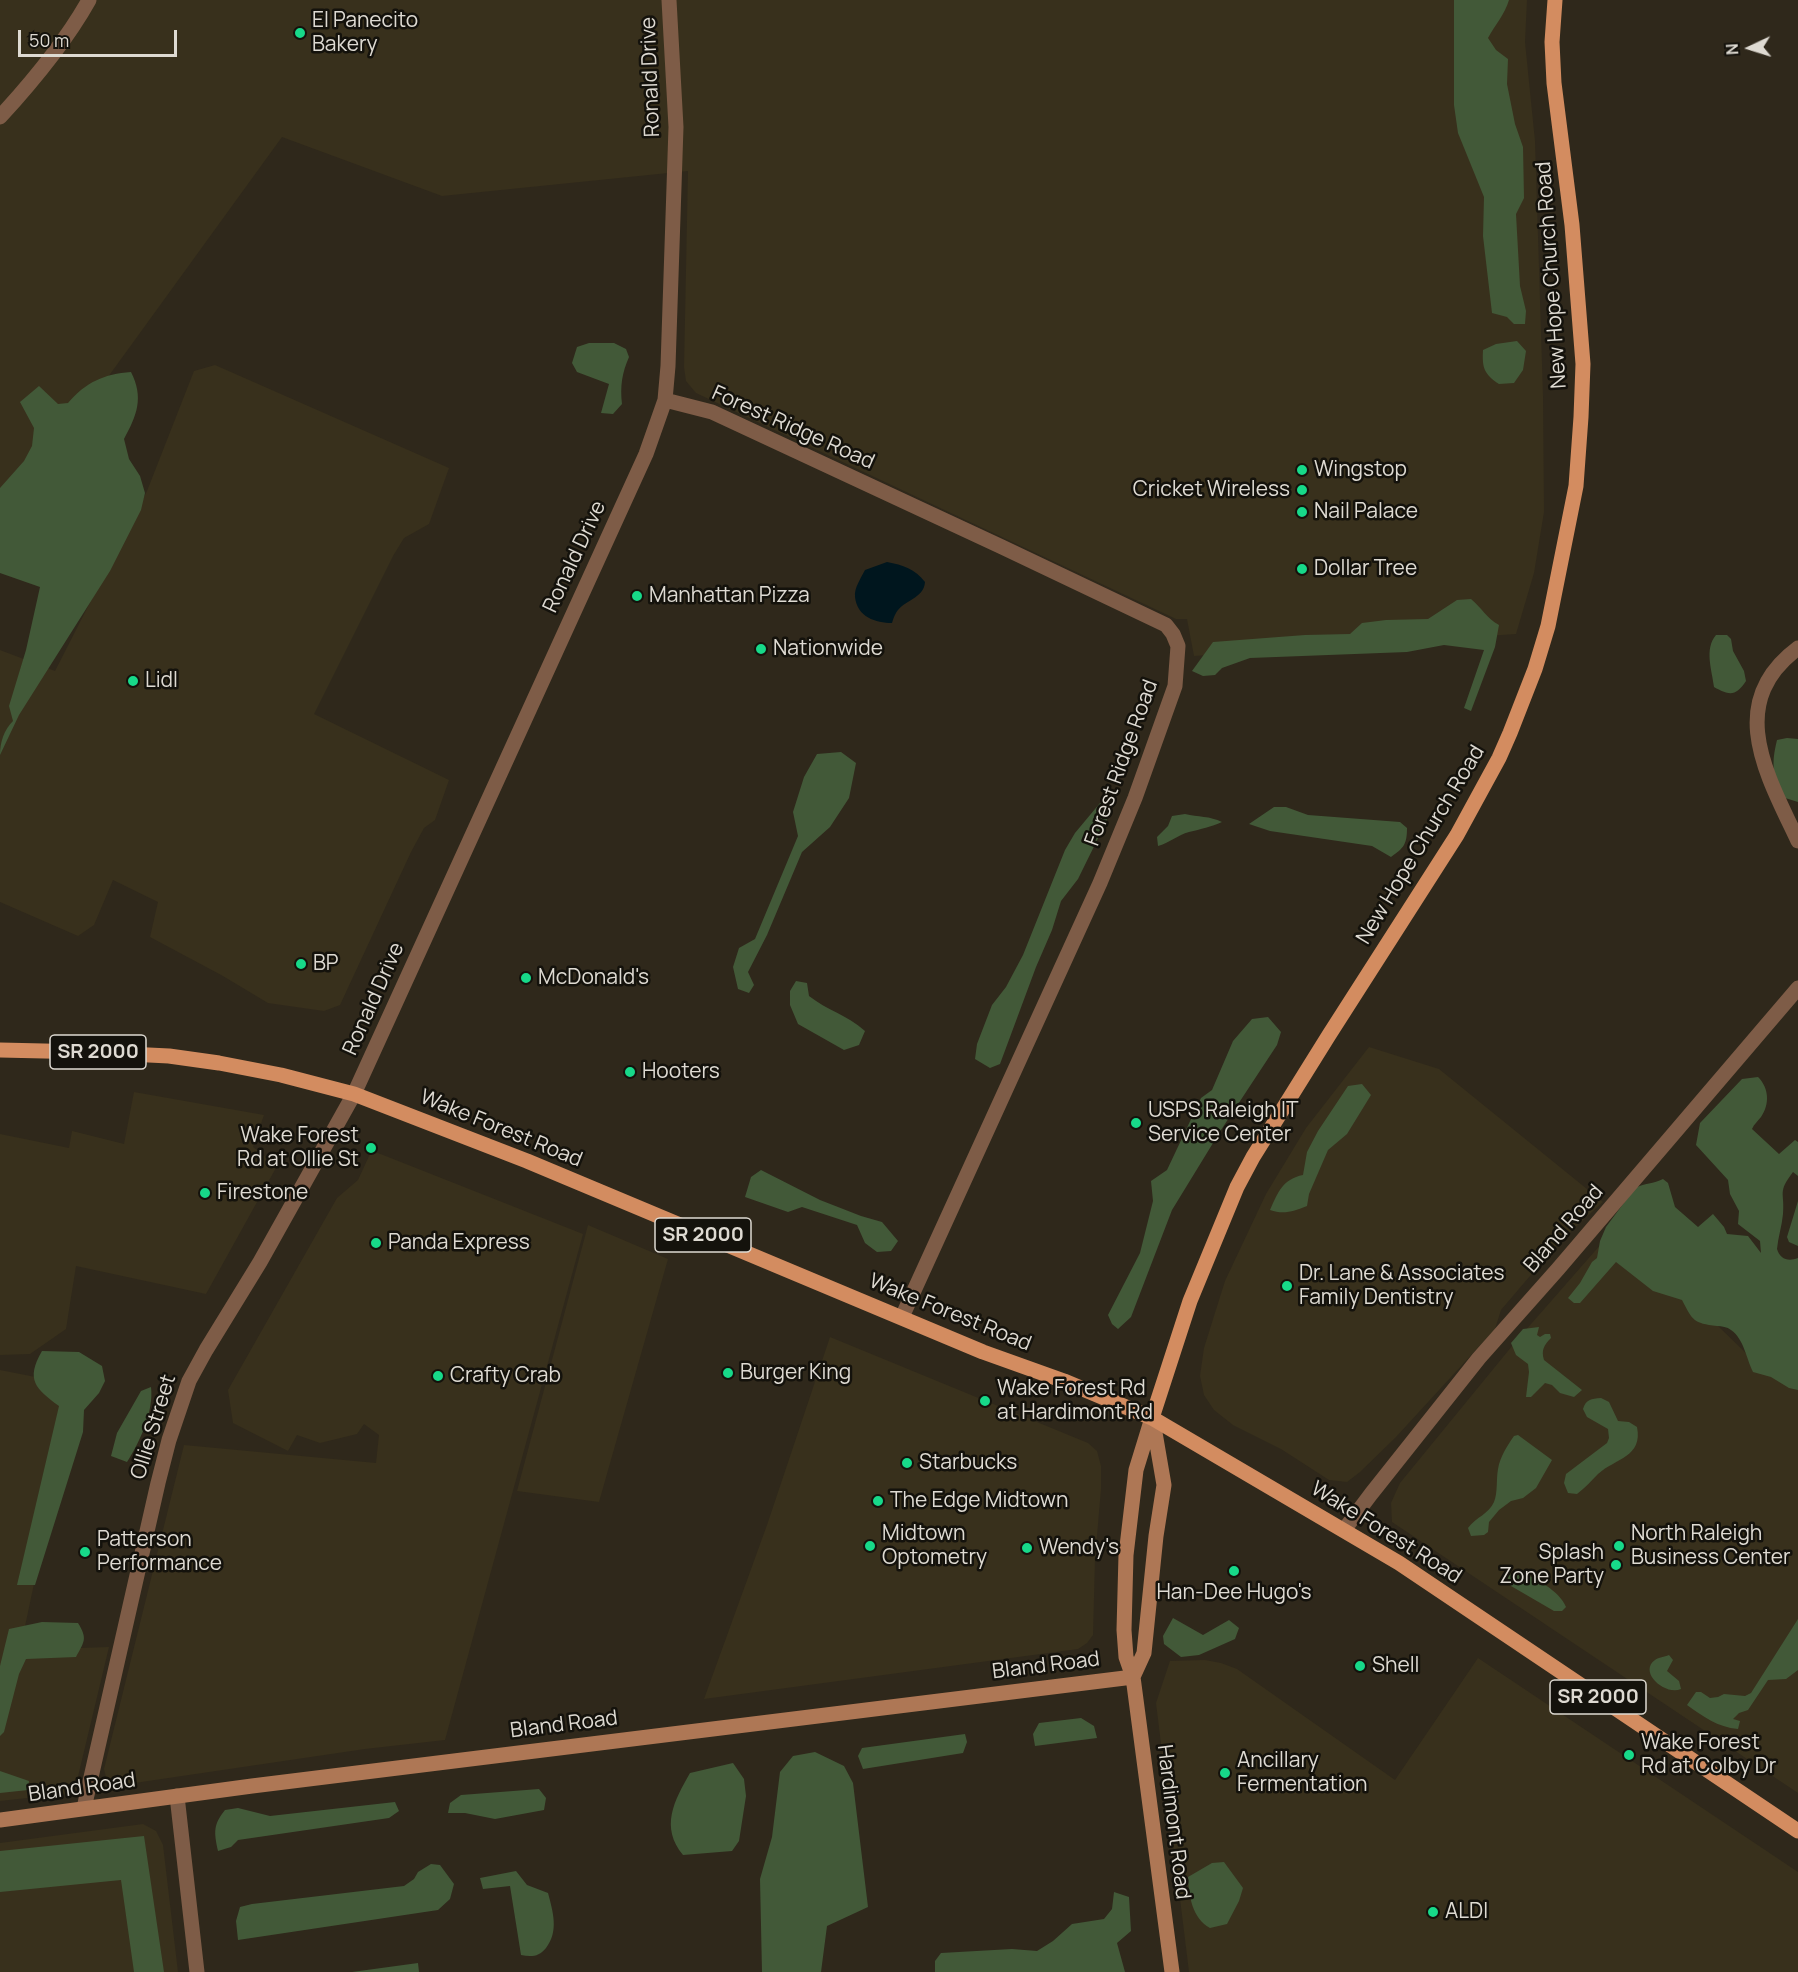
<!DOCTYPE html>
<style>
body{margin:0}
#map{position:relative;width:1798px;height:1972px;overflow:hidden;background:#2f281b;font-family:Manrope,sans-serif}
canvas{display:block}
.north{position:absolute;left:1720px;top:18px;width:60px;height:60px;-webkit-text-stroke:4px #14120c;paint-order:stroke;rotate:266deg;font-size:16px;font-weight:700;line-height:24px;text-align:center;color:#dedad2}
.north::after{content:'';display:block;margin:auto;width:21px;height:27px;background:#dedad2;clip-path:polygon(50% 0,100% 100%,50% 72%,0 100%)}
.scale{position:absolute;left:18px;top:30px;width:159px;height:27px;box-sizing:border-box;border:3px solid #dedad2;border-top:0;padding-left:8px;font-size:18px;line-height:21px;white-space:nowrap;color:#dedad2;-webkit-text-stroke:4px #14120c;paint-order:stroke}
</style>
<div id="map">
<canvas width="1798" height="1972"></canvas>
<div class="north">N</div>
<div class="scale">50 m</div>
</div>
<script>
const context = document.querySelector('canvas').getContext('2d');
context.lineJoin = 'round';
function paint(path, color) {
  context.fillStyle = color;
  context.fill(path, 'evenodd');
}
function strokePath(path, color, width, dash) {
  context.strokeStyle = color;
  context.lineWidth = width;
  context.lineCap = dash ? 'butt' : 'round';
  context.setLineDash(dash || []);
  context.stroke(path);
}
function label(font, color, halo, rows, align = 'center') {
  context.font = font + ' Manrope,sans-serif';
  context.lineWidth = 5;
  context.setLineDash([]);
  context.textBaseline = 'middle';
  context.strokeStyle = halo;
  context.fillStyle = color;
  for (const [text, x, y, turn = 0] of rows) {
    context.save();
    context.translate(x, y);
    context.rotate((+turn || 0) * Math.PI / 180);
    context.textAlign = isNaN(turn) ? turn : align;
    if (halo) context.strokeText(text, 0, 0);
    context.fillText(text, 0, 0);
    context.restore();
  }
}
paint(new Path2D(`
 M0,0H1527L1525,42L1535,141L1543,396L1544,512L1534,573L1516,634L1194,656L1187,619H1176L696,393L686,381L684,367L688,171L442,196L282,137L0,526Z
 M215,365L449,468L429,524L404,538L393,556L314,714L449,780L435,820L424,828L411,852L340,1005L324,1011L268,1003L223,976L150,937L158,902L113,880L94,925L78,936L0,902V650L55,671L147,491L194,371Z
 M1369,1047L1439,1069L1603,1202L1558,1243L1501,1310L1495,1329L1396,1437L1360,1472L1347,1482L1329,1480L1281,1449L1233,1425L1214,1410L1204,1395L1200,1376L1204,1348L1225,1281L1266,1194L1306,1128Z
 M134,1092L264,1115L253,1147L277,1166L206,1294L76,1266L66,1329L30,1354L0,1355V1134L69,1148L72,1131L124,1144Z
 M378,1153L583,1234L445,1740L365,1749L121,1785L112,1784L106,1777L104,1769L184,1445L376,1463L379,1435L364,1424L357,1434L320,1443L297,1435L288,1451L233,1423L228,1390L337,1198L358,1180L370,1154Z
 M588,1225L668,1259L599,1502L517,1491Z
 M1616,1227L1751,1358L1798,1336V1793L1392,1522L1391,1503L1400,1483L1517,1340Z
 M830,1337L1088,1443L1097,1451L1101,1466V1489L1095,1559L1093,1635L1087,1643L1078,1649L704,1699L767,1525Z
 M0,1370L76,1385L20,1650L109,1647L75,1789L72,1793L0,1801Z
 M1478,1658L1798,1872V1972H1189L1156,1703L1170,1661L1205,1660L1221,1663L1237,1669L1395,1780Z
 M143,1824L156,1831L163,1845L178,1972H0V1843Z`), '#38301c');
paint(new Path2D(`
 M1454,0H1509C1505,14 1495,25 1488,38L1496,50L1508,59L1507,84L1515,124L1523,147L1524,198L1516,214L1520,286L1526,311L1525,324H1514L1507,317L1492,313L1483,236L1484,197L1458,133L1454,105Z
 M1517,341L1526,351L1523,370L1514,383L1499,384C1484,374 1482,368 1483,350L1496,344Z
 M589,343H614L626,349L629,357C622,373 620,386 622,404L613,414L601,413L609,384L577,372L572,363L577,347Z
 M131,372C144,398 137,415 124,439L129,459L140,476L145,493L141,510L110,571L19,715L0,755C0,742 4,730 13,721L9,706L26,650L40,587L0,573V488L24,461L32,446L34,428L20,402L39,386L58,404L68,403C86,382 104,374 131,372Z
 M1471,599C1482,608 1486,618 1499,625L1495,647L1471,711L1464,708L1484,650L1444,645L1407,652L1250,658L1222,668L1215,675L1203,676L1192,671L1213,642L1305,635L1350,634L1362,623L1386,620L1428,619L1457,600Z
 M1716,635H1727L1731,639L1733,651L1744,671L1746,681C1736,696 1730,696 1714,687C1712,670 1704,649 1716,635Z
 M1787,738L1798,739V802L1782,797C1773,773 1771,765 1777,740Z
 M841,752L856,763L849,798L830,827L802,852L767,935L748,972L754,985L749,993L738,989L733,967L739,948L755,939L798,836L793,812L804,777L817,754Z
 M1100,803L1108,808L1107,820L1078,879L1061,901L1052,930L1036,967L1000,1064L990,1068L975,1059L977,1044L992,1005L1006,987L1023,955L1065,850L1075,833Z
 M1274,807H1286L1308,815L1400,822L1407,828C1407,844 1404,848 1391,857L1372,846L1270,831L1249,824Z
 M1185,814C1198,817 1210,816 1222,822C1211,827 1201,829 1189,832C1178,835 1169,843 1158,846L1157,837L1168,826L1172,816Z
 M796,981L807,983L809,996C828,1011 846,1014 865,1031L859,1045L844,1050L798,1024L790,1005V991Z
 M1268,1017L1281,1032L1277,1045L1221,1130L1172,1210L1131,1317L1118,1329L1112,1324L1108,1315L1140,1253L1153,1201L1151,1181L1167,1170L1201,1098L1212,1090L1233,1041L1252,1019Z
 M1758,1077C1769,1088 1770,1104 1761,1117C1758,1121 1754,1124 1752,1129L1779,1154L1795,1140L1798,1142V1176L1793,1172C1777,1193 1785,1192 1783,1214C1782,1226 1778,1237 1777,1249C1780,1259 1788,1262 1798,1258V1390L1789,1388L1771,1377L1753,1372C1746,1358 1744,1339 1731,1330C1727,1327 1722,1326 1717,1326C1693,1323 1693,1321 1682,1300L1653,1291L1616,1262L1580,1303H1574L1568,1298L1580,1283L1592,1262L1597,1258L1600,1241L1606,1227L1635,1188C1644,1183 1654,1184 1663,1179L1668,1183L1675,1207L1698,1227L1713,1214L1724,1227L1727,1234L1748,1236L1761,1253L1760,1241L1738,1224L1739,1211L1730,1194L1728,1180L1696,1145L1700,1123L1742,1079Z
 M1362,1084L1371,1095L1347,1134L1328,1150L1309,1194L1307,1206C1294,1211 1284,1215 1270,1210C1278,1192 1283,1179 1303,1175L1307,1152L1318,1131L1348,1086Z
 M761,1170L820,1200L861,1216L882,1222L898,1241L891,1251L877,1252L865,1243L857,1225L802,1207L788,1212L745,1197L751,1177Z
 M1798,1201V1246L1789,1242L1787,1237Z
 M1539,1327L1537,1335L1540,1337L1545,1334H1550L1551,1338C1544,1345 1541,1350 1544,1360L1582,1390L1574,1397L1560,1393L1552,1385L1545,1383L1531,1397H1526L1529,1372L1528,1364L1516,1355L1511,1343L1523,1329Z
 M42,1351L79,1352L102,1366L105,1381L99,1393L84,1410L83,1432L35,1585H17L59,1406C36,1389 25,1380 42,1351Z
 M151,1387C154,1411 140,1442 127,1462L111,1456L117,1433L141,1391Z
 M1601,1398L1609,1402L1618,1421L1629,1422L1637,1427C1643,1457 1616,1458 1598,1474C1591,1481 1585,1488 1577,1494L1568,1493L1564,1483L1566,1474L1607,1443L1609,1438L1608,1429L1587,1417L1583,1409C1586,1399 1591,1399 1601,1398Z
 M1518,1435L1552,1460L1536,1488L1523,1498L1511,1501L1499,1510L1489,1522L1488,1532L1484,1535L1471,1536L1468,1528C1476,1517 1489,1514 1494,1502C1498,1492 1496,1480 1498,1469C1500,1457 1507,1446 1514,1436Z
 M1517,1571C1533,1576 1560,1591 1566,1607L1562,1611H1554L1511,1586L1508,1582V1576Z
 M1173,1618L1203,1635L1229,1620L1239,1628L1235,1639L1199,1655L1181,1657L1164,1644L1163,1636Z
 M1798,1619V1670L1786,1679L1768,1680L1748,1710L1739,1713L1733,1719L1740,1721L1738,1729C1717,1727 1704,1717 1687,1705L1696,1692H1701L1710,1698L1718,1697L1724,1694L1745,1696L1751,1693Z
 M42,1622L78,1623C88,1639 84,1642 76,1657L26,1659L19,1674L4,1732L0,1736V1666L9,1629Z
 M1669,1655L1673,1660L1667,1671L1679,1681L1681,1689C1665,1696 1638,1672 1655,1660C1659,1657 1664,1657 1669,1655Z
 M1081,1718L1094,1726L1097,1738L1035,1746L1033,1734L1039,1723Z
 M965,1734L967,1742L963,1753L863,1769L858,1756L862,1748Z
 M815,1752L844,1766L853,1783L868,1907L827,1926L821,1972H762L760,1879L772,1837L780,1772L793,1756Z
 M733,1763L744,1779L746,1796L739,1841L732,1851L683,1855C660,1827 674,1801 690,1773Z
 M0,1771L29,1781L28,1790L0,1793Z
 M539,1789L546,1798L544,1810L495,1819L465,1813H448L450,1803L461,1795Z
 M395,1802L399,1811L389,1818L238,1840L231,1847L218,1851C214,1832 213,1825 225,1810L238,1808L270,1816Z
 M144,1836L164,1972H134L121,1880L0,1892V1851Z
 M1224,1862L1243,1888L1239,1901L1227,1924L1210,1928C1192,1918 1189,1896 1188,1877L1212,1863Z
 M431,1864L440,1865L454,1884L450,1899L438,1910L238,1940L236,1921L240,1907L252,1904L404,1886L414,1879L418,1872Z
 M516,1871L527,1885L548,1893C553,1912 559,1931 546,1948C539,1957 531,1957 521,1955L510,1886L483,1889L480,1878Z
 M1114,1892L1129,1897L1131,1931L1117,1943L1125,1972H935V1961L941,1953L1012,1949L1037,1951L1053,1941L1072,1924L1104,1919L1112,1909Z
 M418,1963L419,1972H352Z`), '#425938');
paint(new Path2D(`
 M887,562C903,565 915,569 925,582C924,599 903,600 896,613C894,616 893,620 892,623C876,623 857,617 855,597C854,588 861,578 865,570Z`), '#00161e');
strokePath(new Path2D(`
 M0,117C33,81 65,43 89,0
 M665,400L712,412L1002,547L1166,625L1173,634L1178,646L1175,686L1135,798L1100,883L902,1317
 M1798,648C1724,703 1767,775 1798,841
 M1344,1530L1371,1494L1479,1358L1558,1269L1798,988
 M177,1796L197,1972
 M84,1808L158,1483L169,1440L189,1381L206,1350L260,1262L354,1094L646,454L665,400L668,366L676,127L669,0`), '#7e5c47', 15);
strokePath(new Path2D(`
 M1152,1418L1136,1470L1126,1555L1124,1630L1126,1657L1133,1677L1172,1972
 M1133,1677L1144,1653L1156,1536L1164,1485L1153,1421
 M0,1820L252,1786L1133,1677`), '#ae7755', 15);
strokePath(new Path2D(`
 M0,1050L88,1052L169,1056L219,1063L281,1075L354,1094L527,1161L983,1352L1064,1381L1152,1418L1399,1563L1798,1831
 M1152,1418L1190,1301L1237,1187L1253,1157L1329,1035L1457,835L1499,758L1510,733L1535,669L1548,626L1576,486L1581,417L1583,364L1572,225L1554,83L1552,42L1555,0`), '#d38c60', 15);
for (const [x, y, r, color] of [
 [300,33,6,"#17d989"],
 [1302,470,6,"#17d989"],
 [1302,490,6,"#17d989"],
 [1302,512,6,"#17d989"],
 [1302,569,6,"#17d989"],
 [637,596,6,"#17d989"],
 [761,649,6,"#17d989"],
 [133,681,6,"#17d989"],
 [301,964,6,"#17d989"],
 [526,978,6,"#17d989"],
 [630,1072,6,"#17d989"],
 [1136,1123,6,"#17d989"],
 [371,1148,6,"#17d989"],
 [205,1193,6,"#17d989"],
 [376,1243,6,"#17d989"],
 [1287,1286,6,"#17d989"],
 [728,1373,6,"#17d989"],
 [438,1376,6,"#17d989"],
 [985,1401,6,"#17d989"],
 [907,1463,6,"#17d989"],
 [878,1501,6,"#17d989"],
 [870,1546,6,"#17d989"],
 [1619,1546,6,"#17d989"],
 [1027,1548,6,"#17d989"],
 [85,1552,6,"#17d989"],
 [1616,1565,6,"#17d989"],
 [1234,1571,6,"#17d989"],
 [1360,1666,6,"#17d989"],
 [1629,1755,6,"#17d989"],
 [1225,1773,6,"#17d989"],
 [1433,1912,6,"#17d989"]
]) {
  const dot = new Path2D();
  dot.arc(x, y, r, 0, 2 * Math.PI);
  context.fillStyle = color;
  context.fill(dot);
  strokePath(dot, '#14120c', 2);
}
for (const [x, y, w] of [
 [98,1052,96],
 [703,1235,96],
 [1598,1697,96]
]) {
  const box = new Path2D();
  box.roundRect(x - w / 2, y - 17, w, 34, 4.5);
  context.fillStyle = '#14120c';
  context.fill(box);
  strokePath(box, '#dedad2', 1.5);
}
label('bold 20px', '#dedad2', null, [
 ["SR 2000",98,1052],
 ["SR 2000",703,1235],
 ["SR 2000",1598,1697]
]);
label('21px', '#dedad2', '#14120c', [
 ["El Panecito",312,21],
 ["Bakery",312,45],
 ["Wingstop",1314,470],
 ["Cricket Wireless",1290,490,"right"],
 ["Nail Palace",1314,512],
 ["Dollar Tree",1314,569],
 ["Manhattan Pizza",649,596],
 ["Nationwide",773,649],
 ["Lidl",145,681],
 ["BP",313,964],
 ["McDonald's",538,978],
 ["Hooters",642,1072],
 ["USPS Raleigh IT",1148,1111],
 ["Service Center",1148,1135],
 ["Wake Forest",359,1136,"right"],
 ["Rd at Ollie St",359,1160,"right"],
 ["Firestone",217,1193],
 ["Panda Express",388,1243],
 ["Dr. Lane & Associates",1299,1274],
 ["Family Dentistry",1299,1298],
 ["Burger King",740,1373],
 ["Crafty Crab",450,1376],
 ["Wake Forest Rd",997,1389],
 ["at Hardimont Rd",997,1413],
 ["Starbucks",919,1463],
 ["The Edge Midtown",890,1501],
 ["Midtown",882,1534],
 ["Optometry",882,1558],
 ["North Raleigh",1631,1534],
 ["Business Center",1631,1558],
 ["Patterson",97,1540],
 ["Performance",97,1564],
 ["Wendy's",1039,1548],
 ["Splash",1604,1553,"right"],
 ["Zone Party",1604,1577,"right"],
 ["Han-Dee Hugo's",1234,1593,"center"],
 ["Shell",1372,1666],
 ["Wake Forest",1641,1743],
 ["Rd at Colby Dr",1641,1767],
 ["Ancillary",1237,1761],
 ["Fermentation",1237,1785],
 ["ALDI",1445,1912]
], 'left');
label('21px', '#dedad2', '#14120c', [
 ["Ronald Drive",651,77,-92],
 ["New Hope Church Road",1552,275,-94],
 ["Forest Ridge Road",793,428,24],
 ["Ronald Drive",575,557,-65],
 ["Forest Ridge Road",1122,763,-70],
 ["New Hope Church Road",1421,845,-59],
 ["Ronald Drive",374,999,-66],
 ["Wake Forest Road",501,1129,22],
 ["Bland Road",1564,1229,-49],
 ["Wake Forest Road",950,1313,22],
 ["Ollie Street",154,1427,-73],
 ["Wake Forest Road",1386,1533,32],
 ["Bland Road",1046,1666,-7],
 ["Bland Road",564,1725,-7],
 ["Bland Road",82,1788,-8],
 ["Hardimont Road",1173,1822,83]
]);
</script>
